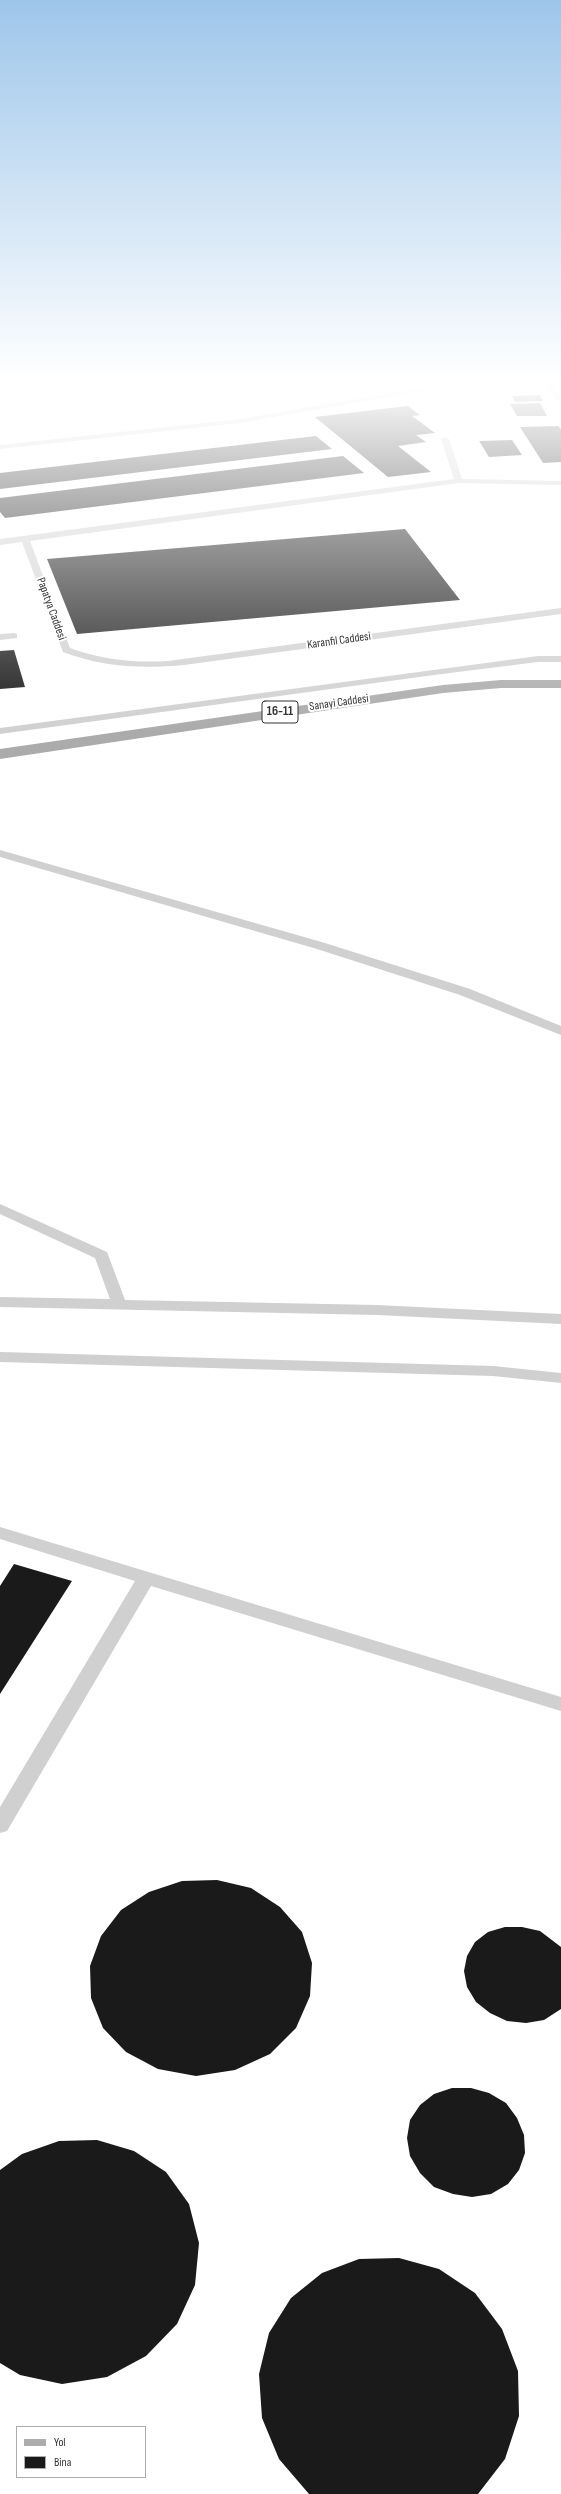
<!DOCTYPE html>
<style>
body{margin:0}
#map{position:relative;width:561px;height:2494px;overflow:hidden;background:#fff;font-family:"Sofia Sans Condensed",sans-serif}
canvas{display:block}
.legend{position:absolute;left:16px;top:2426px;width:130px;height:52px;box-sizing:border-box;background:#fff;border:1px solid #adadad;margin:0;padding:5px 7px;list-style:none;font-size:12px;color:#333}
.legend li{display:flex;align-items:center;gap:8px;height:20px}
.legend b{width:20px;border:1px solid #adadad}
</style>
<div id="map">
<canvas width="561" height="2494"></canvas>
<ul class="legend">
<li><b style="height:5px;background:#ababab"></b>Yol</li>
<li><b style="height:11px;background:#1a1a1a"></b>Bina</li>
</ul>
</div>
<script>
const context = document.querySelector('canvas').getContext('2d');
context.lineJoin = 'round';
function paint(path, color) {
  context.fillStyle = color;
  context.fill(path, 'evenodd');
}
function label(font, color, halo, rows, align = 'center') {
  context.font = font + ' "Sofia Sans Condensed",sans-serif';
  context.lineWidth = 4;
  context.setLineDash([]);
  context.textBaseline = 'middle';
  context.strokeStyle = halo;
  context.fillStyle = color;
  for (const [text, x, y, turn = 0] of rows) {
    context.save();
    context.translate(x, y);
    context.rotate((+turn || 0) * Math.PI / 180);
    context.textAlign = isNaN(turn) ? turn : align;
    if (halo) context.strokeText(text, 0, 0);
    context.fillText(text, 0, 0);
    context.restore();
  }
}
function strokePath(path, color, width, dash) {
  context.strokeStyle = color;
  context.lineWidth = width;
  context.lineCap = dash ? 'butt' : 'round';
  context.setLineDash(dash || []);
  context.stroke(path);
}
paint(new Path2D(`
 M540,395L543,401L515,402L512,396Z
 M540,403L547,416H517L510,404Z
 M408,406L420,415L412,416L435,433L416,435L426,442L398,446L431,472L388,477L315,417Z
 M558,426L561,429V462L543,463L520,427Z
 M316,436L332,449L0,489V473Z
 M512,440L522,455L489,457L479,441Z
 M343,456L364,473L5,518L0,512V498Z
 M405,529L460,600L77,634L47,559Z
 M14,650L25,687L0,689V651Z
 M14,1564L72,1581L0,1694V1586Z
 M217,1880L251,1888L280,1907L302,1932L312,1963L310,1996L296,2028L270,2054L235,2070L196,2076L158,2069L126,2052L103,2028L91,1998L90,1966L101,1936L121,1910L149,1892L182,1881Z
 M505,1927H522L540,1931L561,1947V2009L544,2020L526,2023L507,2021L490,2013L476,2002L467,1987L464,1971L467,1956L475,1942L488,1932Z
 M452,2088H471L489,2093L506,2103L517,2118L524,2135L525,2153L519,2170L508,2184L491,2194L472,2197L453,2194L434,2187L420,2173L410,2156L407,2138L410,2120L420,2105L434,2094Z
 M97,2140L134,2151L166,2172L189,2204L199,2243L195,2285L177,2324L146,2356L107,2377L62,2384L20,2375L0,2363V2170L22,2154L59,2141Z
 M399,2258L439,2269L475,2293L502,2329L518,2371L519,2416L505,2459L478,2494H309L279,2459L262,2418L259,2374L269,2333L291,2298L322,2273L359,2259Z`), '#1a1a1a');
paint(new Path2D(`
 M444,384H461L240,423L0,449V445L240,419Z
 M543,384H551L561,397V404Z
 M445,437L449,439L462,479L561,481V485L459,483L30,541L70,648C103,660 134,663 168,661L561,608V614L184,665C141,669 103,667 63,652L22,542L0,545V539L454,479L441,439Z
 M14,633L17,634V638L0,640V634Z
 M538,656H561V662H538L434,675L0,734V728Z
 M0,850L325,943L470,989L561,1026V1035L460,995L317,949L0,857Z
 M0,1204L107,1252L125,1300L377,1305L561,1314V1324L377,1315L0,1307V1297L110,1299L95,1258L0,1214Z
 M0,1352L493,1366L561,1373V1383L493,1376L0,1362Z
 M0,1527L561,1697V1711L151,1586L7,1831L0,1833V1807L135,1581L0,1539Z`), '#d0d0d0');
paint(new Path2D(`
 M501,680H561V688H501L443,693L0,759V749L443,685Z`), '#ababab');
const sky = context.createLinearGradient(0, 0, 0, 733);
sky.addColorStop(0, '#9ec6ea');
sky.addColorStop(0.52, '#fff');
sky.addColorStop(1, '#ffffff00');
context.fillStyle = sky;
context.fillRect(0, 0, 561, 733);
label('12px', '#333', '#fff', [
 ["Papatya Caddesi",51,609,70],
 ["Karanfil Caddesi",339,641,-8],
 ["Sanayi Caddesi",339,703,-8]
]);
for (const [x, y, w] of [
 [280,712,36]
]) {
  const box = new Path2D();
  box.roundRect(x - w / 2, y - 11, w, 22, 3);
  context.fillStyle = '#fff';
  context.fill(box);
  strokePath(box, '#333', 1);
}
label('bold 13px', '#333', null, [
 ["16-11",280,712]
]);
</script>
